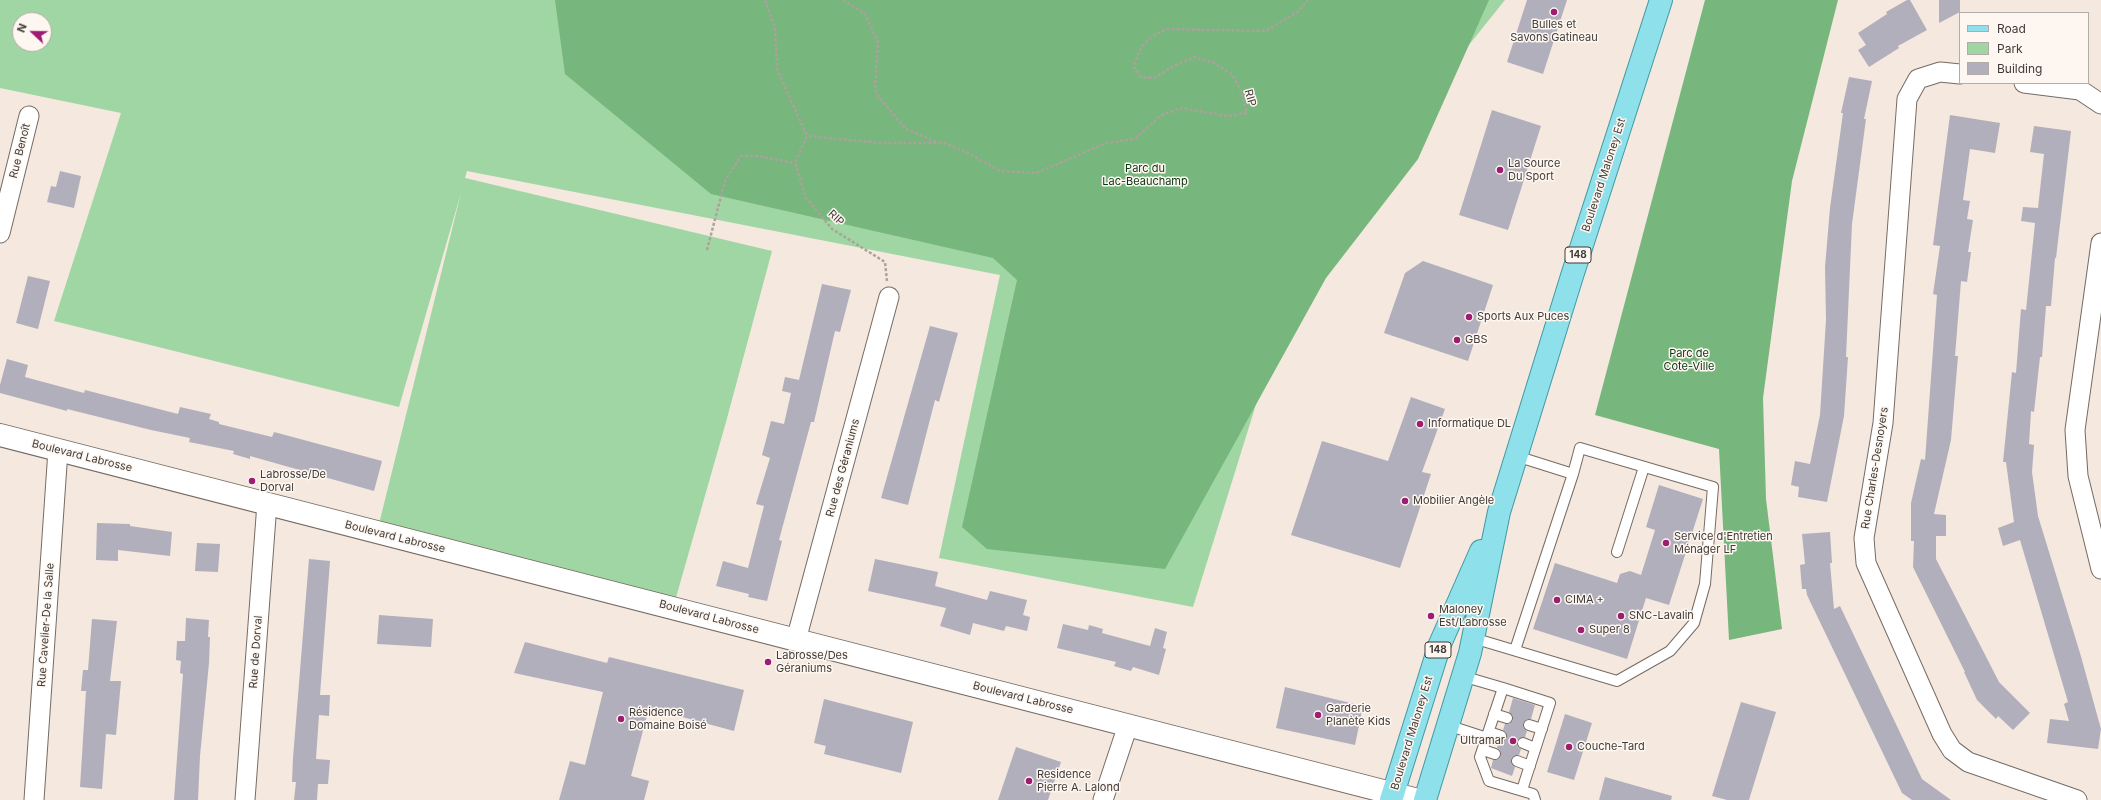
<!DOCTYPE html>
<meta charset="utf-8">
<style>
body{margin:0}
#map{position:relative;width:2101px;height:800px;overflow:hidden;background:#f4e8df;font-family:Inter,sans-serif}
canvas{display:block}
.legend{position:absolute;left:1959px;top:12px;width:130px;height:72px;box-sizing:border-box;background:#fef7f1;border:1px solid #b2aca7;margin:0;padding:5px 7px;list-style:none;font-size:12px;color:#403b38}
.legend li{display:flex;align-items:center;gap:8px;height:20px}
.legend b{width:20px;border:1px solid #b2aca7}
.north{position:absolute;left:12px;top:12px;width:40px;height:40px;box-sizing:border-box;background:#fef7f1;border:1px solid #b2aca7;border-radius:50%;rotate:292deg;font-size:11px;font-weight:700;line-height:16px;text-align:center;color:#403b38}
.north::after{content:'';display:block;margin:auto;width:14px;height:18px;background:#9c1d71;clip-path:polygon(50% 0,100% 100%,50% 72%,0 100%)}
</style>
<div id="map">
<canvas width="2101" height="800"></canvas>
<ul class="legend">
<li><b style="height:5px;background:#8ee0ea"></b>Road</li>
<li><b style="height:11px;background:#a0d6a3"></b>Park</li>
<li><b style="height:11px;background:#b2afbc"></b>Building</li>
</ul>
<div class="north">N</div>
</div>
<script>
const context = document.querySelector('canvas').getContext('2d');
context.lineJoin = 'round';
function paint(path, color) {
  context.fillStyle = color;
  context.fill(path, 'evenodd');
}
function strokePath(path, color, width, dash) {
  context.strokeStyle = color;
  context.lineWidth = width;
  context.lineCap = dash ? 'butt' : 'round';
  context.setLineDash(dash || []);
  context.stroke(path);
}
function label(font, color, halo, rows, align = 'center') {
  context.font = font + ' Inter,sans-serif';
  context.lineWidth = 3;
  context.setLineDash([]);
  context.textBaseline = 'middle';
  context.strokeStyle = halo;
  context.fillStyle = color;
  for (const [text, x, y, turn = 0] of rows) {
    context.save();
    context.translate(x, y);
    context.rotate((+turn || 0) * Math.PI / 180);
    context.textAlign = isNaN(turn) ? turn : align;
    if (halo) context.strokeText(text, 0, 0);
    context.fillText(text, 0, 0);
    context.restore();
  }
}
paint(new Path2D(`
 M0,0H1505L1304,250L1193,607L939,558L1000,275L467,171L465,178L772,251L726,422L673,608L377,532L461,193L399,407L54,321L121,113L0,88ZM20,20H44V44H20Z`), '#a0d6a3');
paint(new Path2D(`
 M555,0H1489L1418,159L1326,278L1165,569L987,549L962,527L1017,280L993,258L711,194L565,74Z
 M1705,0H1838L1792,181L1763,398L1766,499L1782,629L1729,640L1719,449L1595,415Z`), '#77b67c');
paint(new Path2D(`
 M1527,0H1567L1543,74L1507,62Z
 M1907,0H1910L1927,30L1898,46L1899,48L1869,67L1858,50L1866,45L1858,33L1887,14L1886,12Z
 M1939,0H1960V12L1939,23Z
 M1849,77L1872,81L1864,119H1866L1852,224L1846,357H1848L1844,416L1827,502L1798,497L1799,487L1791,485L1795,461L1810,464L1820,415L1826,320L1825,267L1830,208L1843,113H1841Z
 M1492,110L1541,126L1508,230L1459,215Z
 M1950,115L2000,123L1995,153L1970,149L1963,200L1970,201L1967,219L1973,220L1968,252H1971L1967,282L1961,281L1955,356H1958L1951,440L1934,514L1946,515V536H1936V559L1999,682L2030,713L2013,730L1998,716L1996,719L1977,700L1964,672H1965L1913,567L1914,541H1911V503L1921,459L1925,460L1937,295L1933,294L1940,246L1933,245Z
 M2034,126L2071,131L2056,258H2055L2051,306H2046L2042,357H2040L2034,412L2031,411L2029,444L2034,445L2032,472L2038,516L2080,653L2101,729L2098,749L2047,743L2050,719L2069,721L2064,704L2068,702L2020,540L2003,546L1998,528L2014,522L2006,462H2003L2012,372L2016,373L2021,309L2026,310L2035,223L2021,221L2023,207L2038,208L2044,154L2030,152Z
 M60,171L81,176L74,208L47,202L51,186L56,187Z
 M1423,261L1493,285L1468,361L1384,333L1405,273Z
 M28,276L50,281L38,329L16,323Z
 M822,284L851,290L840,332L835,331L814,422H811L779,540L782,541L767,601L748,597L749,594L716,586L723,561L748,568L764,506L756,504L770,458L762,455L771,421L784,424L791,393L782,391L785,377L799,380Z
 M930,326L958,333L939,402L935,400L908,505L881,498Z
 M7,359L28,365L25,377L84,393L85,390L178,414L180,407L211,414L209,419L219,422V424L272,437L274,432L382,461L374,491L250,456V459L233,454L234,451L189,442L190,438L151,430L67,409V411L0,393V385Z
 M1411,397L1445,409L1422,472L1431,474L1400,568L1291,535L1322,441L1388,461Z
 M1659,485L1703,499L1669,605L1646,598L1627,659L1533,629L1555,563L1617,583L1620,574L1630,571L1641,575L1655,530L1646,527Z
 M97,523L130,524V526L172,532L170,556L118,550V561L96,560Z
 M1830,532L1832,563H1830L1834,609L1840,606L1922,779L1951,800H1912L1902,793L1807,595L1806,589H1802L1800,565L1805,564L1802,534Z
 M197,543L220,544L218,572L195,571Z
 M309,559L330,561L320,695H330L329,716L319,715L316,759L330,760L328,784H318L317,800H294L296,782H292L293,758Z
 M875,559L938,572L935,586L987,600L990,591L1027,600L1023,615L1030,617L1027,631L1006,626L1004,631L973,623L970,635L940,626L946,608L868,591Z
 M379,615L433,619L431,647L377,644Z
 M186,618L209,620L208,637H210L209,663L200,756L198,800H174L183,674L180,673L181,661L176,660L177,641H185Z
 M92,619L117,621L110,681H121L116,735L106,734L102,789L80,787L86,691H81L83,670H88Z
 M1063,624L1088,630L1089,625L1103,629L1102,633L1150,646L1155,628L1167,632L1163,648L1166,649L1159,675L1133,667L1131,671L1114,666L1116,662L1057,648Z
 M525,642L607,663L609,657L744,690L734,731L649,708L631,776L649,781L644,800H559L570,761L585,765L603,692L514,673Z
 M1285,687L1363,706L1355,745L1276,728Z
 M1513,698L1535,705L1531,719H1527L1523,723V727L1527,731L1525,737L1519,738L1517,741L1518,747L1521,749L1519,755L1513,756L1511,759L1512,765L1515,767L1512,776L1491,768L1493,760L1499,759L1501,756L1500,750L1497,748L1499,742L1505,741L1507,738L1506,732L1503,730L1505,724H1509L1513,720V716L1509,712Z
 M824,699L913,722L901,773L824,754L826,746L814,743Z
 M1741,702L1776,712L1749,800H1727L1712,796Z
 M1565,714L1592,723L1574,780L1547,772Z
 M1016,747L1061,762L1048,800H998Z
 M1605,777L1672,796L1671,800H1599Z`), '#b2afbc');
const lane = new Path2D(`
 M1617,552L1644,467
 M1473,638L1617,681L1670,651L1694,623L1705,584L1713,487L1580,448L1573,474L1516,456
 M1515,650L1573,474
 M1462,676L1503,688
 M1494,714L1507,718
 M1447,725L1487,738
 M1529,725L1542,729
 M1489,732L1501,736
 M1523,743L1535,748
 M1483,750L1495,754
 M1517,761L1530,766
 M1522,790L1550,703L1503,688L1480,757L1489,781L1533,794L1535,800`);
const street = new Path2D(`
 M1960,74L1940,72L1918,79L1907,99L1883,423L1864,538L1866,563L1942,734L1952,750L1968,762L2077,800
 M2024,83L2080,90L2101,104
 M0,233L29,116
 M2101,243L2075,430L2078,476L2101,569
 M796,640L889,297
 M34,800L58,450
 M245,800L267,503
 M1103,800L1128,725`);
const secondary = new Path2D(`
 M0,435L1418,800`);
const primary = new Path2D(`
 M1391,800L1440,644L1481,551
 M1425,800L1470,653L1499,512L1572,276L1661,0`);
strokePath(lane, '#766b63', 12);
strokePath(street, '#766b63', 21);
strokePath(secondary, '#766b63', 24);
strokePath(primary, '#4199a3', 24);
strokePath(new Path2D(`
 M765,0L775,27L777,69L807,136
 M843,0L865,14L878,42L875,89L878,96L906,129L936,142
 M707,250L725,181L741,156H758L795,163
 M887,281L885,262L832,229L806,198L795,163L807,136L882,143H944L970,154L1000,171L1036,173L1106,143L1135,139L1160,116L1180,108L1227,116L1247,113L1241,92L1233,75L1214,63L1194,57L1172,67L1154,78L1141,77L1134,67C1139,46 1148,36 1168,29L1266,31L1299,11L1308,0`), '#aba29b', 2.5, [3, 2]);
strokePath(lane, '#fff', 10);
strokePath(street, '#fff', 19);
strokePath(secondary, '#fff', 22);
strokePath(primary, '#8ee0ea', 22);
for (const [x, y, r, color] of [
 [1554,12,4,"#9c1d71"],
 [1500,170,4,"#9c1d71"],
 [1469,317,4,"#9c1d71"],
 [1457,340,4,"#9c1d71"],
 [1420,424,4,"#9c1d71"],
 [252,481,4,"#9c1d71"],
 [1405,501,4,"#9c1d71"],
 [1666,543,4,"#9c1d71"],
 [1557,600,4,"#9c1d71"],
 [1431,616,4,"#9c1d71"],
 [1621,616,4,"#9c1d71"],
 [1581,630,4,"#9c1d71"],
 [768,662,4,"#9c1d71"],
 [1318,715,4,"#9c1d71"],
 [621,719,4,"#9c1d71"],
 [1513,741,4,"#9c1d71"],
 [1569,747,4,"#9c1d71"],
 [1029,781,4,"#9c1d71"]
]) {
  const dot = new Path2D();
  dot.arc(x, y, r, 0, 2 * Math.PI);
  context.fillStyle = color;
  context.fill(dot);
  strokePath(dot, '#fef7f1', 1.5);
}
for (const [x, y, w] of [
 [1578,255,26],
 [1438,650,26]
]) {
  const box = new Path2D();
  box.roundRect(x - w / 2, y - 8, w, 16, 3);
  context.fillStyle = '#fef7f1';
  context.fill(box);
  strokePath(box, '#403b38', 1);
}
label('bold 10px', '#403b38', null, [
 ["148",1578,255],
 ["148",1438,650]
]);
label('11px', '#403b38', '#fef7f1', [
 ["Bulles et",1554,25,"center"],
 ["Savons Gatineau",1554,38,"center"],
 ["La Source",1508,164],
 ["Du Sport",1508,177],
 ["Sports Aux Puces",1477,317],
 ["GBS",1465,340],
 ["Informatique DL",1428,424],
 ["Labrosse/De",260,475],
 ["Dorval",260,488],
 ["Mobilier Angèle",1413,501],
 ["Service d'Entretien",1674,537],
 ["Ménager LF",1674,550],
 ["CIMA +",1565,600],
 ["Maloney",1439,610],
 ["Est/Labrosse",1439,623],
 ["SNC-Lavalin",1629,616],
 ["Super 8",1589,630],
 ["Labrosse/Des",776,656],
 ["Géraniums",776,669],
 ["Garderie",1326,709],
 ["Planète Kids",1326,722],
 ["Résidence",629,713],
 ["Domaine Boisé",629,726],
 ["Ultramar",1505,741,"right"],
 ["Couche-Tard",1577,747],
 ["Residence",1037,775],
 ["Pierre A. Lalond",1037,788]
], 'left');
label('11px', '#403b38', '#fef7f1', [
 ["RIP",1250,98,75],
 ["Rue Benoît",20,151,-76],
 ["Boulevard Maloney Est",1604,175,-72],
 ["RIP",836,218,43],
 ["Boulevard Labrosse",82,456,14],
 ["Rue des Géraniums",843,468,-75],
 ["Rue Charles-Desnoyers",1875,468,-81],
 ["Boulevard Labrosse",395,537,14],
 ["Boulevard Labrosse",709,617,15],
 ["Rue Cavelier-De la Salle",46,625,-86],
 ["Rue de Dorval",256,652,-86],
 ["Boulevard Labrosse",1023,698,14],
 ["Boulevard Maloney Est",1412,733,-73]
]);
label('11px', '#06360f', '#fef7f1', [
 ["Parc du",1145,169],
 ["Lac-Beauchamp",1145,182],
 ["Parc de",1689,354],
 ["Cote-Ville",1689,367]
]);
</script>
